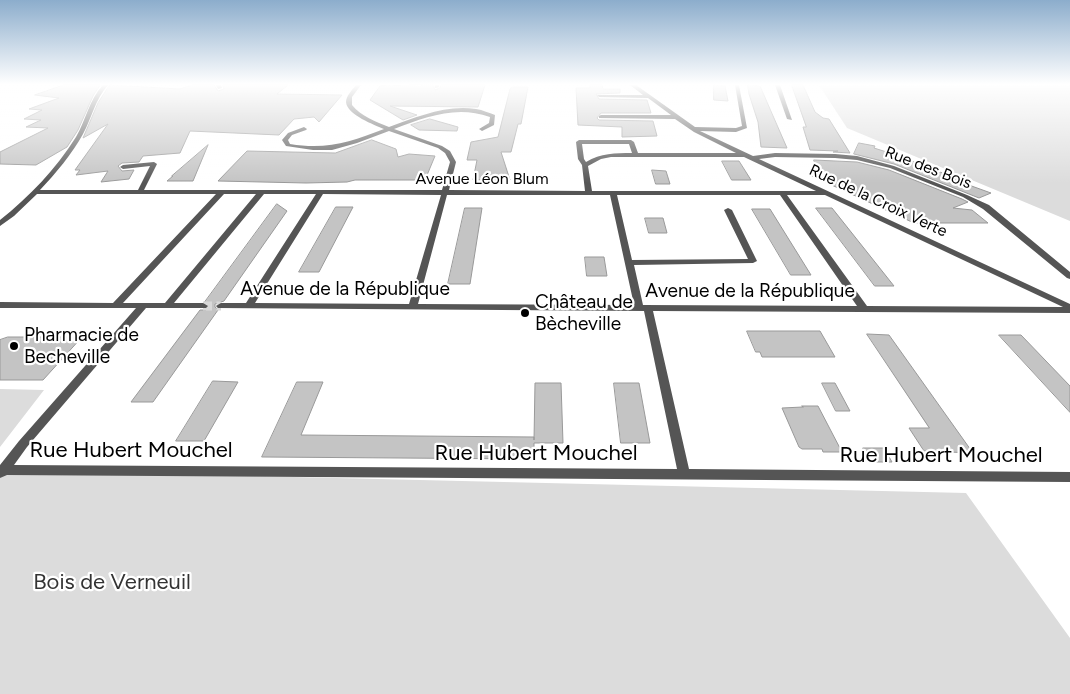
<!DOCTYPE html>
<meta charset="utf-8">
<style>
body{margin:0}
canvas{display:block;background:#fff}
</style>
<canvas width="1070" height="694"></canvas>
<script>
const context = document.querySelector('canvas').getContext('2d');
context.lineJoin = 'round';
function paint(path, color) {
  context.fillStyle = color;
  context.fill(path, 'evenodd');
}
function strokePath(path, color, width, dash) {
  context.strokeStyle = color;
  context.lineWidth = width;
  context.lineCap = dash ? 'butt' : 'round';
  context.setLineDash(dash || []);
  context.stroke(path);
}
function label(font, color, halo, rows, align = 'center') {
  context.font = font + ' Figtree,sans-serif';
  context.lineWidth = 4.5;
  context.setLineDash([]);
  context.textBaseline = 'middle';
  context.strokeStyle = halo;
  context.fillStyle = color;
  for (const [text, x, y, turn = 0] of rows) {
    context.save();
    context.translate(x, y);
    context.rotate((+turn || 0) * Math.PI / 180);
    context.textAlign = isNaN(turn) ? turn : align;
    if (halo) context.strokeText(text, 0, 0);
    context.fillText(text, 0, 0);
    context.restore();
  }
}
paint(new Path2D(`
 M819,85H1070V221L847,128Z
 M0,389L44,390L0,447Z
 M0,470L966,493L1070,638V694H0Z`), '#dcdcdc');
const building = new Path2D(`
 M64,85H100L93,96L78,130L67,147L36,165L0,164V152L48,128L26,127L41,120L24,119L42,110L29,109L59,98L35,95Z
 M110,85L180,89L192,85H214L218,91L224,89L223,85H288L277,94L342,95L319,122L314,117L294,119L279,135L190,131L180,153L143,156L139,162L122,163L118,166L122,171L134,170L129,179L101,182L108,171L76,175L80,170H75L108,124L83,138L98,103Z
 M433,85L435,90L440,88L441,85H485L478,107L390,106L417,115L403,120L370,100L380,86Z
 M590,85H602L603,89H620V93L596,94L599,99L647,100L651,113H601L597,118L599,120L653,121L657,136L622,137V127L578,125L576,88H590Z
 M714,85L725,86L728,101L714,100Z
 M748,85L760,86L787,148L761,147L758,122L749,94Z
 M792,85H803L815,112L823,118L829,119L850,153L833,152L838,151L810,150L803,127H806Z
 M513,87H528L521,124H518L511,152H501L510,180H473L477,160H467L471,142L498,137L510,89Z
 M430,119L458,127L457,131L419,130L411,125Z
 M372,140L396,149L398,157L409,154L435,156L425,180H355L347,182L306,183L218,181L247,151L335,153Z
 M859,143L875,146L874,148L896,155L969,183L966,184L991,193L979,198L894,164L854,154Z
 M208,145L193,181H167L173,176H172Z
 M814,160L857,162L889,170L962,199L968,202L953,208L972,210L988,223H914L810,175H819Z
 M722,161H739L751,180H732Z
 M652,170L666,171L670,184H656Z
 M277,204L287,211L224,301L215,304V307L218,310L153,402H131L200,310H206L209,307V304L205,302Z
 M336,207H353L319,272H299Z
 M465,208H482L470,284H448Z
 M816,208H832L894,286H875Z
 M752,209H770L811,275H791Z
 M645,218H663L667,233H649Z
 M585,257H604L607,276H587Z
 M747,331H820L835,357H762L760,352H756Z
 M867,334L889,335L973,453L924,451L909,428H929Z
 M999,335H1021L1070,386V412Z
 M8,337H82L43,380H0V340Z
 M213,381L238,382L204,441H176Z
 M297,382H323L301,435L534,437V440L535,383H561L563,443H534V459L262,457Z
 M614,383H639L650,443H621Z
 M822,383H835L850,411H836Z
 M802,406H818L842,452H823L822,449H802L799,447L782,408L803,407Z
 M863,448H884L892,462H870Z`);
paint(building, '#c4c4c4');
strokePath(building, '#999', 1);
strokePath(new Path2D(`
 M203,306H221`), '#d9d9d9', 9, [9, 4.5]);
paint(new Path2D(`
 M103,85H108C95,100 92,117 83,134C72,154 56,173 40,190H138L150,166L123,169L120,167L123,165L154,162L157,164L144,190H442L450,162L445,153L438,148L389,131L357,143L332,150H313L286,146L282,140L288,133L304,127L307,129L306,130L292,135L288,140L290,144C327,150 351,142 384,129C375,125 347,115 346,102C346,96 352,90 356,85H361L352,97V105C361,116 376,122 389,127C416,117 447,104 476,109C483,110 489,113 495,115L494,125L482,131L479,129L489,123L490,117C456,105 426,117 394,129L442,146L450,151L456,162L449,190L585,191L582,165L578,159L576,142L579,140H631L634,142L638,153H736L694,132L675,119L599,118V116L601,115H671L648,98L599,97L597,95H643L630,85H636L695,127L736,128L742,126L735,85H739L747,128L736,132L700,131L753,156L775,153L835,154L857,156L894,166L967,195L989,205L1070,272V279L1067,278L983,209L963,197L890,168L857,160L835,158L775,157L759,159L1070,304V313L653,311L689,469L1070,472V482L7,475L0,478V465L19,441L136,308H0V302L113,303L216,194H37L14,216L0,226V220C29,197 56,169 76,137C86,120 89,100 103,85ZM582,144H629L632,153C615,153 601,153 586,162L584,159ZM611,157H744L816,191H592L588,166L601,159ZM224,194H256L165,303H123ZM264,194H316L246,303H221L216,306L218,308L644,311L677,469L14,465L27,447L146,308H206L208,306L203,303H174ZM323,194L441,195L409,304L255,303ZM447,195H610L634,305L418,304ZM617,195H780L857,306L643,305L634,265L753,263L757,261L732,210L728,208L724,210L748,259L632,260ZM787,195H825L1063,307L867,306Z
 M216,85H221L222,88L218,89Z
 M435,85H439V87L435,88Z
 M775,85H780L792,120L787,119Z`), '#555');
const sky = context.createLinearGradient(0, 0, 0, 183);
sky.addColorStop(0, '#8cadcc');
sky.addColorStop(0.46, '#fff');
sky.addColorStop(1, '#ffffff00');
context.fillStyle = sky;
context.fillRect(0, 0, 1070, 183);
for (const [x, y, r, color] of [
 [525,313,5,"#000"],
 [14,346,5,"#000"]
]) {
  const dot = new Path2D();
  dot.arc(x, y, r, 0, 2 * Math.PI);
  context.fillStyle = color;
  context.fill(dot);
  strokePath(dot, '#fff', 2);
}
label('16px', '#000', '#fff', [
 ["Rue des Bois",928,168,21],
 ["Avenue Léon Blum",482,179],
 ["Rue de la Croix Verte",878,201,25]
]);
label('19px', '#000', '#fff', [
 ["Avenue de la République",345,289],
 ["Avenue de la République",750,291]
]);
label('19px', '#000', '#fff', [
 ["Château de",535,302],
 ["Bècheville",535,324],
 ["Pharmacie de",24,335],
 ["Becheville",24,357]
], 'left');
label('22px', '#000', '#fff', [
 ["Rue Hubert Mouchel",131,451],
 ["Rue Hubert Mouchel",536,454],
 ["Rue Hubert Mouchel",941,456]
]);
label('22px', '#333', '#fff', [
 ["Bois de Verneuil",112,583]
]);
</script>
